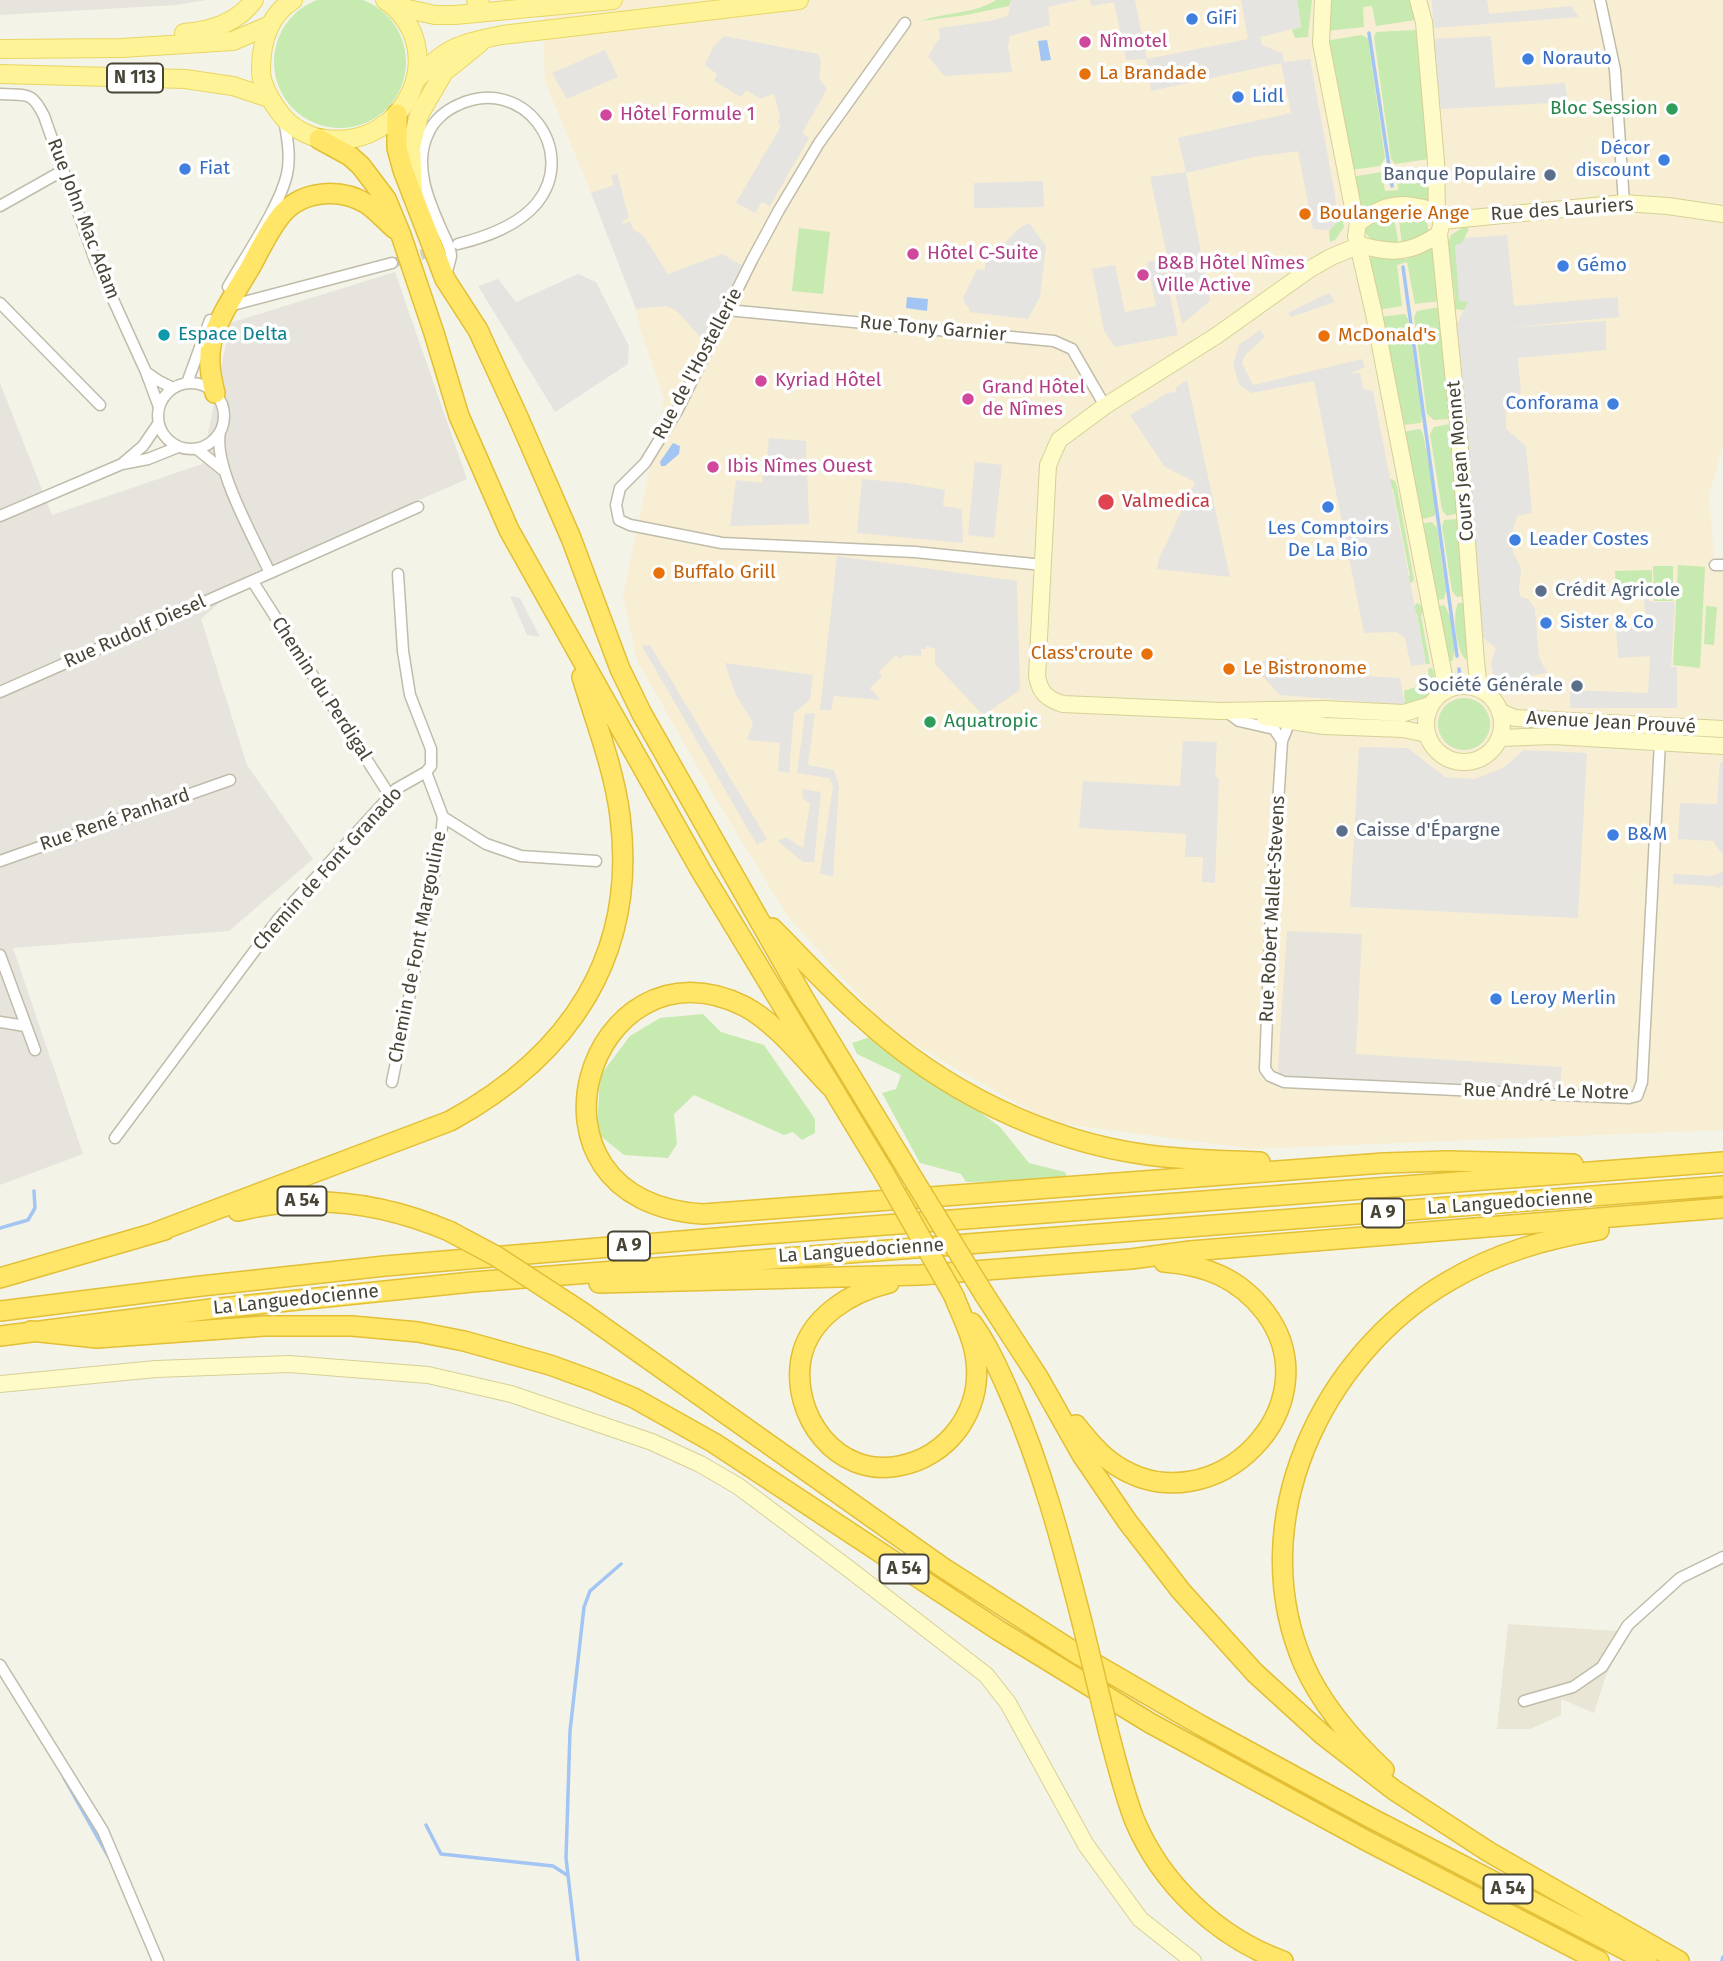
<!DOCTYPE html>
<meta charset="utf-8">
<style>
body{margin:0}
canvas{display:block;background:#f4f3e8}
</style>
<canvas width="1723" height="1961"></canvas>
<script>
const context = document.querySelector('canvas').getContext('2d');
context.lineJoin = 'round';
function paint(path, color) {
  context.fillStyle = color;
  context.fill(path, 'evenodd');
}
function strokePath(path, color, width, dash) {
  context.strokeStyle = color;
  context.lineWidth = width;
  context.lineCap = dash ? 'butt' : 'round';
  context.setLineDash(dash || []);
  context.stroke(path);
}
function label(font, color, halo, rows, align = 'center') {
  context.font = font + ' "Fira Sans",sans-serif';
  context.lineWidth = 7;
  context.setLineDash([]);
  context.textBaseline = 'middle';
  context.strokeStyle = halo;
  context.fillStyle = color;
  for (const [text, x, y, turn = 0] of rows) {
    context.save();
    context.translate(x, y);
    context.rotate((+turn || 0) * Math.PI / 180);
    context.textAlign = isNaN(turn) ? turn : align;
    if (halo) context.strokeText(text, 0, 0);
    context.fillText(text, 0, 0);
    context.restore();
  }
}
paint(new Path2D(`
 M1508,1624L1618,1631L1627,1636L1606,1675L1594,1713L1561,1699V1715L1530,1729H1497Z`), '#e9e6d6');
paint(new Path2D(`
 M542,0H1723V445L1709,495L1715,570H1723V1130L1252,1149L1050,1122L889,1030L787,915L714,796L637,660L623,596L664,399L640,330L636,309L615,250L545,82Z`), '#f7eed3');
paint(new Path2D(`
 M0,0H207L175,5L0,15Z
 M395,272L467,479L253,573L201,619L247,765L313,859L229,931L13,948L83,1154L0,1185V383L52,515L202,464L230,323Z
 M1287,931L1362,934L1356,1054L1562,1067L1560,1091L1288,1080L1280,1076L1278,1067Z`), '#e7e4dd');
paint(new Path2D(`
 M274 62a66 66 0 1 1 132 0a66 66 0 1 1-132 0Z
 M996,0H1011L1009,6L966,15L921,21C945,12 975,14 996,0Z
 M1297,0H1312L1308,37L1295,38L1292,30L1301,27Z
 M1328,0H1411L1415,20L1376,26L1372,6L1363,7L1364,27L1326,31Z
 M1416,30L1429,159L1395,164L1391,159L1374,37L1376,32Z
 M1361,35L1368,38L1385,158L1380,166L1350,170L1326,41Z
 M1427,166L1429,200L1425,202C1395,198 1389,197 1362,211L1357,208L1351,177L1382,172L1385,191L1398,190L1397,170Z
 M1398,210C1412,211 1429,213 1428,231L1415,242L1402,246Z
 M1393,211L1399,247L1373,242L1365,232L1368,225Z
 M1338,213L1341,214L1344,227L1335,240L1330,242L1329,231L1337,222Z
 M1465,226L1469,229L1462,243L1460,301H1469L1464,310L1455,309L1453,306L1455,298L1448,243L1451,235Z
 M799,228L830,232L823,294L792,291Z
 M1430,248L1434,249L1439,301L1415,304L1407,262L1397,265L1402,306L1378,310L1369,259L1373,256L1406,259Z
 M1440,307L1449,419L1434,420L1427,414L1414,317L1417,311Z
 M1405,314L1408,319L1422,415L1421,423L1401,425L1379,317Z
 M1450,424L1459,513L1447,516L1442,510L1430,434L1434,427Z
 M1420,429L1423,434L1438,510L1434,516L1419,520L1402,432Z
 M1391,479L1395,481L1397,487L1414,580L1411,583L1405,582L1402,577L1410,576L1393,489H1383L1386,482Z
 M1458,519L1464,596L1457,597L1452,591L1442,526L1444,520Z
 M1432,522L1437,528L1446,591L1444,599L1435,600L1420,524Z
 M1678,565L1705,567L1700,668L1673,665Z
 M1653,566H1673V601H1654Z
 M1652,570V589H1616L1615,571Z
 M1417,603L1421,605L1423,610L1421,616L1430,664H1426L1417,614L1409,613Z
 M1458,603H1465L1470,658L1465,659C1456,648 1452,616 1458,603Z
 M1444,605C1453,617 1458,647 1452,661L1446,662L1436,607Z
 M1706,606L1717,607L1714,645L1704,644Z
 M1432,668C1441,694 1426,699 1405,705L1404,691L1416,687L1422,679H1429L1428,669Z
 M1438 724a26 26 0 1 1 52 0a26 26 0 1 1-52 0Z
 M703,1014L721,1032L764,1045L815,1119V1133L802,1140L793,1132L784,1135L694,1095L674,1114L677,1144L668,1158L624,1155L597,1133L600,1076L630,1036L660,1018Z
 M870,1037L913,1071L962,1099L1000,1127L1029,1163L1065,1172L1067,1177L1054,1180L966,1182L961,1174L920,1163L882,1093L896,1089L901,1075L857,1054L852,1043Z`), '#c6eab0');
paint(new Path2D(`
 M1011,0H1079L1048,7L1050,25L1010,36L1008,47L1012,72L944,76L928,56L940,37L939,28L990,21L1008,16Z
 M1090,0H1135L1147,59L1248,39L1241,0H1297L1301,27L1260,37L1262,45L1282,53L1284,62L1310,59L1335,195L1338,222L1329,230L1313,229L1298,151L1254,157L1186,173L1210,301L1182,324L1150,177L1186,172L1178,138L1291,113L1281,63L1151,91L1146,59L1126,60L1114,2L1092,6Z
 M1432,0H1487L1489,14L1571,6L1579,17L1433,28Z
 M724,36L818,54L821,61L819,79L827,89L802,133L809,138L770,206L762,202L755,213L736,203L781,126L778,122L780,116L774,93L761,99L746,90L741,97L714,81L717,74L705,65L713,47Z
 M1491,36L1495,88L1565,83L1568,102L1441,109L1433,39Z
 M605,50L618,77L567,99L552,73Z
 M617,173L629,218L622,221L623,224L630,221L634,230L643,235L668,274L722,254L742,265L704,341L677,311L666,306L636,309L591,193L614,185L611,176Z
 M1043,181L1044,207L974,208V183Z
 M1029,223L1046,246L1040,297L1028,319L969,312V307L965,304L963,298L977,269L985,270V259L994,255L1018,229Z
 M1507,235L1514,306L1618,297L1619,317L1504,328L1606,321V350L1518,358L1521,393L1506,412V429L1526,446L1532,513L1517,516L1511,536L1513,552L1521,569L1519,591L1521,597L1528,599L1535,609L1539,657L1547,673L1511,679L1510,695L1494,681L1491,662L1496,648L1480,635L1453,332L1468,302L1459,301L1455,245L1462,243L1464,238Z
 M1163,259L1178,335L1115,347L1104,331L1092,269L1115,265L1125,312L1156,306L1147,262Z
 M578,274L596,282L629,346L628,364L555,412L478,286L498,279L516,302Z
 M1329,293L1335,302L1291,317L1288,313Z
 M1260,330L1265,337L1246,354L1242,363L1253,385L1362,359L1365,367L1351,373H1360L1363,389L1373,391L1426,664L1411,666L1405,638L1396,632L1364,633L1314,381L1251,393L1239,385L1233,364L1239,345Z
 M1187,380L1230,577L1157,569L1159,559L1195,482L1165,467L1130,415L1168,393L1176,392V387Z
 M769,438L806,441L809,524L730,526L736,480L762,483L764,468H773L774,460L767,459Z
 M975,462L1002,465L994,538L968,535Z
 M862,479L906,483L945,490L943,506L962,509L963,543L857,533Z
 M837,556L1017,581L1020,690L983,715L935,664V649L926,646V649H921V656L904,655L900,659L896,655L879,672L882,676L870,688L881,700L834,696L831,710H820Z
 M510,596L520,598L540,637L527,635Z
 M1644,598L1652,602H1675L1671,667H1677V708H1570V690L1648,693L1650,656L1618,658L1616,629L1646,626Z
 M650,645L767,839L757,845L642,646Z
 M1283,655L1292,662L1300,664L1305,673L1400,678L1405,705L1280,695L1252,665Z
 M725,663L813,675L810,700L794,713L789,773L778,771L780,743L747,740L753,723L735,693Z
 M815,713L808,765L834,770L839,786L833,877L820,873L833,786L829,778L797,773L805,714Z
 M1183,741L1217,742L1215,777L1219,778L1215,883L1202,882L1203,857H1185L1186,834L1079,828L1083,781L1180,786Z
 M1359,747L1408,748L1445,777L1475,779L1503,768L1524,750L1587,753L1578,918L1350,907Z
 M1720,762H1723V855L1713,841L1678,839L1680,803L1717,804Z
 M802,789L821,792L814,862H803L778,841L786,837L803,848L810,803L803,799Z
 M1723,872V885L1717,889L1716,886L1673,884V875L1676,874L1711,876Z`), '#e6e4e0');
paint(new Path2D(`
 M1047,40L1051,60L1041,61L1038,41Z
 M907,297L928,299L927,311L906,308Z
 M673,443L680,446L679,454L665,466H661L660,462Z`), '#a3c5f3');
strokePath(new Path2D(`
 M1369,33L1392,186
 M1403,267L1457,656
 M1459,669L1460,676
 M0,1228L28,1220L35,1208L34,1191
 M64,1778L108,1856
 M426,1825L441,1854L553,1866L567,1875
 M578,1961L566,1858L570,1731L584,1607L590,1591L621,1564
 M1722,1961L1723,1957`), '#a3c5f3', 3.5);
strokePath(new Path2D(`
 M392,263L438,250`), '#d2d0c4', 10, [10, 5]);
const street = new Path2D(`
 M1600,0L1615,70L1624,203
 M905,23L819,143L779,210L752,260L677,411L645,463L620,488L616,505L619,520L630,525L722,543L915,552L1043,565
 M0,94C27,96 31,90 44,116L95,260L146,372L159,407
 M0,206L62,171
 M446,276C447,270 450,262 451,256C451,248 445,238 442,231C429,202 413,165 428,134C433,121 446,110 458,105C523,74 579,151 537,203C518,226 486,237 458,244
 M228,287C245,257 280,206 287,174C291,156 287,137 284,119
 M0,303L100,405
 M229,306L392,263
 M727,310L1054,341L1072,349L1105,406
 M146,372L159,381L173,388
 M158 416a33 33 0 1 1 66 0a33 33 0 1 1-66 0Z
 M187,383L210,320
 M220,432C213,467 254,538 270,573L418,507
 M197,449L223,470
 M123,463L143,446L158,424
 M0,516L122,464L148,459L178,447
 M1715,565H1723
 M253,582L390,796
 M0,692L270,573
 M1227,712L1239,721L1274,729L1282,741
 M1290,721L1282,741L1271,914L1265,1069L1270,1076L1284,1082L1629,1098L1637,1096L1642,1082L1660,742
 M443,817L486,844L521,856L596,861
 M0,861L230,780
 M0,955L35,1050
 M0,1022L25,1026
 M392,1082L440,845L443,817L426,772
 M115,1138L279,918L396,789L426,772L431,766V749L410,695L403,651L398,574
 M0,1665L103,1831L158,1961
 M1524,1701L1573,1687L1602,1667L1628,1625L1680,1578L1723,1557`);
const secondary = new Path2D(`
 M1323,0L1321,43L1354,213L1358,223
 M1418,0L1424,22L1436,162L1437,213
 M1442,221L1624,203L1668,206L1723,214
 M1439,234L1458,422L1476,662L1479,688
 M1360,245L1331,257L1310,269L1216,336L1105,406L1059,440L1048,465L1037,676C1040,693 1047,699 1063,704L1221,711L1324,709L1404,713L1430,705
 M1360,245C1392,254 1410,254 1439,234L1442,221C1436,211 1430,209 1418,207C1394,201 1378,209 1358,223L1356,236L1374,314L1444,676L1443,691
 M1426 724a38 38 0 1 1 76 0a38 38 0 1 1-76 0Z
 M1501,712L1515,718L1723,729
 M1265,717L1324,726L1403,729L1427,734
 M1500,738L1553,736L1723,746
 M0,1384L156,1369L289,1364L428,1375L511,1394L652,1442L700,1464L738,1486L849,1569L986,1675L1008,1703L1086,1845L1140,1919L1193,1961`);
const primary = new Path2D(`
 M293,0C269,15 261,43 261,70C261,86 271,101 280,113C290,127 308,137 325,139C408,150 452,47 385,0
 M476,0H480
 M394,6L435,15H455L613,0
 M184,33C211,31 238,22 254,0
 M0,49L122,48L233,41L270,25
 M0,74L185,79L233,86L269,98
 M415,81C444,48 460,43 502,35L799,0
 M413,190L411,147L419,115L444,72L480,43`);
const highway = new Path2D(`
 M397,114V148L403,170L445,279L478,330L518,417L571,538L620,669L642,714L804,999L909,1172
 M319,139L350,156L361,166L386,199L401,235L434,333L459,416L509,530L701,871L884,1173
 M215,393C211,377 208,362 211,345C216,321 237,290 250,268C260,250 269,229 283,213C304,190 341,188 367,204C377,211 386,221 395,229
 M772,928C802,958 831,990 863,1018C941,1089 1043,1141 1148,1155C1185,1160 1223,1161 1260,1162
 M833,1089C807,1063 777,1023 744,1006C589,930 503,1201 703,1214L1384,1163L1447,1161L1573,1164
 M238,1211C310,1193 381,1202 449,1231
 M154,1233L450,1121C569,1056 638,956 620,816C614,769 596,723 582,677
 M0,1278L165,1230
 M599,1283L920,1275L1131,1259L1190,1251L1723,1208
 M889,1283C851,1292 809,1317 801,1359C791,1415 836,1478 899,1466C948,1457 982,1411 976,1361C974,1339 962,1317 954,1296
 M984,1294L1038,1377L1082,1455L1127,1521L1181,1591L1255,1673L1323,1735L1394,1790L1489,1852L1679,1961
 M0,1311L201,1286L385,1266L752,1235L1723,1162
 M582,1312L942,1567L1076,1653L1202,1726L1369,1817L1647,1961
 M972,1323C988,1345 999,1370 1010,1395C1042,1468 1062,1544 1082,1622
 M31,1331L97,1338L264,1326H352L418,1332L464,1341L550,1365L594,1381L634,1398L714,1443L998,1630L1150,1723L1367,1841L1599,1961
 M0,1336L211,1309L472,1282L1723,1186
 M1076,1425C1088,1440 1100,1455 1117,1466C1214,1528 1335,1405 1265,1312C1239,1278 1205,1265 1164,1262
 M1108,1730C1116,1760 1123,1790 1134,1819C1161,1884 1217,1937 1283,1961
 M1384,1770C1352,1740 1322,1705 1304,1665C1242,1523 1321,1355 1449,1281C1496,1253 1546,1239 1599,1230`);
strokePath(street, '#c0bcaa', 13);
strokePath(secondary, '#d6d097', 18);
strokePath(primary, '#e7d663', 20);
strokePath(highway, '#e2bf35', 22);
strokePath(street, '#fff', 10);
strokePath(secondary, '#fffbc8', 16);
strokePath(primary, '#fff397', 18);
strokePath(highway, '#ffe669', 19);
const highwayBridge = new Path2D(`
 M909,1172L984,1294
 M884,1173L954,1296
 M449,1231L496,1256L582,1312
 M1082,1622L1108,1730`);
strokePath(highwayBridge, '#e2bf35', 22, []);
strokePath(highwayBridge, '#ffe669', 19);
for (const [x, y, r, color] of [
 [1192,19,7,"#3f7fe0"],
 [1085,42,7,"#d1479c"],
 [1528,59,7,"#3f7fe0"],
 [1085,74,7,"#e8710a"],
 [1238,97,7,"#3f7fe0"],
 [1672,109,7,"#2e9e5b"],
 [606,115,7,"#d1479c"],
 [1664,160,7,"#3f7fe0"],
 [185,169,7,"#3f7fe0"],
 [1550,175,7,"#5c6f8a"],
 [1305,214,7,"#e8710a"],
 [913,254,7,"#d1479c"],
 [1563,266,7,"#3f7fe0"],
 [1143,275,7,"#d1479c"],
 [164,335,7,"#0f9aa8"],
 [1324,336,7,"#e8710a"],
 [761,381,7,"#d1479c"],
 [968,399,7,"#d1479c"],
 [1613,404,7,"#3f7fe0"],
 [713,467,7,"#d1479c"],
 [1106,502,9,"#e0444e"],
 [1328,507,7,"#3f7fe0"],
 [1515,540,7,"#3f7fe0"],
 [659,573,7,"#e8710a"],
 [1541,591,7,"#5c6f8a"],
 [1546,623,7,"#3f7fe0"],
 [1147,654,7,"#e8710a"],
 [1229,669,7,"#e8710a"],
 [1577,686,7,"#5c6f8a"],
 [930,722,7,"#2e9e5b"],
 [1342,831,7,"#5c6f8a"],
 [1613,835,7,"#3f7fe0"],
 [1496,999,7,"#3f7fe0"]
]) {
  const dot = new Path2D();
  dot.arc(x, y, r, 0, 2 * Math.PI);
  context.fillStyle = color;
  context.fill(dot);
  strokePath(dot, '#fff', 2.5);
}
for (const [x, y, w] of [
 [135,78,56],
 [302,1201,49],
 [1383,1213,42],
 [629,1246,42],
 [904,1569,49],
 [1508,1889,49]
]) {
  const box = new Path2D();
  box.roundRect(x - w / 2, y - 14.5, w, 29, 5);
  context.fillStyle = '#fff';
  context.fill(box);
  strokePath(box, '#484436', 2);
}
label('bold 18px', '#484436', null, [
 ["N 113",135,78],
 ["A 54",302,1201],
 ["A 9",1383,1213],
 ["A 9",629,1246],
 ["A 54",904,1569],
 ["A 54",1508,1889]
]);
label('19px', '#366cbe', '#fff', [
 ["GiFi",1206,19],
 ["Norauto",1542,59],
 ["Lidl",1252,97],
 ["Décor",1650,149,"right"],
 ["discount",1650,171,"right"],
 ["Fiat",199,169],
 ["Gémo",1577,266],
 ["Conforama",1599,404,"right"],
 ["Les Comptoirs",1328,529,"center"],
 ["De La Bio",1328,551,"center"],
 ["Leader Costes",1529,540],
 ["Sister & Co",1560,623],
 ["B&M",1627,835],
 ["Leroy Merlin",1510,999]
], 'left');
label('19px', '#b23c85', '#fff', [
 ["Nîmotel",1099,42],
 ["Hôtel Formule 1",620,115],
 ["Hôtel C-Suite",927,254],
 ["B&B Hôtel Nîmes",1157,264],
 ["Ville Active",1157,286],
 ["Kyriad Hôtel",775,381],
 ["Grand Hôtel",982,388],
 ["de Nîmes",982,410],
 ["Ibis Nîmes Ouest",727,467]
], 'left');
label('19px', '#c56008', '#fff', [
 ["La Brandade",1099,74],
 ["Boulangerie Ange",1319,214],
 ["McDonald's",1338,336],
 ["Buffalo Grill",673,573],
 ["Class'croute",1133,654,"right"],
 ["Le Bistronome",1243,669]
], 'left');
label('19px', '#27864d', '#fff', [
 ["Bloc Session",1658,109],
 ["Aquatropic",944,722,"left"]
], 'right');
label('19px', '#4e5e75', '#fff', [
 ["Banque Populaire",1536,175],
 ["Crédit Agricole",1555,591,"left"],
 ["Société Générale",1563,686],
 ["Caisse d'Épargne",1356,831,"left"]
], 'right');
label('19px', '#484436', '#fff', [
 ["Rue des Lauriers",1562,210,-4],
 ["Rue John Mac Adam",83,219,69],
 ["Rue Tony Garnier",933,329,5],
 ["Rue de l'Hostellerie",698,364,-62],
 ["Cours Jean Monnet",1461,461,-95],
 ["Rue Rudolf Diesel",135,632,-24],
 ["Chemin du Perdigal",321,689,57],
 ["Avenue Jean Prouvé",1611,723,3],
 ["Rue René Panhard",115,820,-19],
 ["Chemin de Font Granado",328,869,-48],
 ["Rue Robert Mallet-Stevens",1273,909,-87],
 ["Chemin de Font Margouline",418,947,-79],
 ["Rue André Le Notre",1546,1092,1],
 ["La Languedocienne",1510,1203,-4],
 ["La Languedocienne",861,1251,-4],
 ["La Languedocienne",296,1300,-6]
]);
label('19px', '#0d838f', '#fff', [
 ["Espace Delta",178,335]
], 'left');
label('19px', '#be3a42', '#fff', [
 ["Valmedica",1122,502]
], 'left');
</script>
